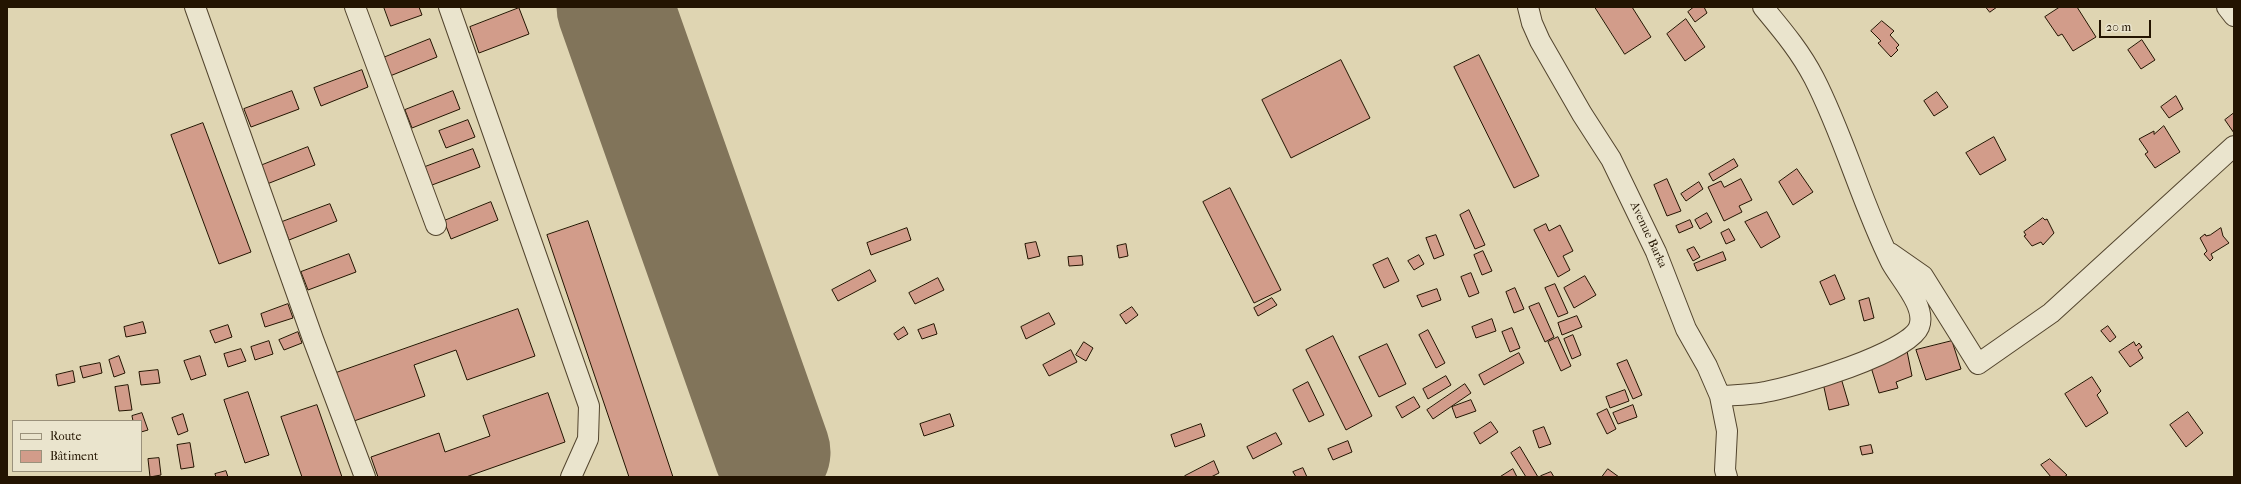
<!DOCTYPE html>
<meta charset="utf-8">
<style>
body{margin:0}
#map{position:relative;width:2241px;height:484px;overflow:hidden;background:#dfd5b2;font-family:"IM FELL French Canon",serif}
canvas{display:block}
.frame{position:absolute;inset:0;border:8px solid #231401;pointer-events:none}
.legend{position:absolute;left:12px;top:420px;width:130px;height:52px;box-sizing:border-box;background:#eae4cd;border:1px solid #9a917b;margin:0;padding:5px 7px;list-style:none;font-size:12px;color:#231401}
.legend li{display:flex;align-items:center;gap:8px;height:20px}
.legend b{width:20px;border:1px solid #9a917b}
.scale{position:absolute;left:2099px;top:20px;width:52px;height:18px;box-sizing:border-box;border:2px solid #231401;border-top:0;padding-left:5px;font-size:12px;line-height:14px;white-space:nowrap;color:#231401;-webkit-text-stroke:3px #eae4cd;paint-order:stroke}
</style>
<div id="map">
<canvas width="2241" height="484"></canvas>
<div class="frame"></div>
<ul class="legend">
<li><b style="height:5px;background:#eae4cd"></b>Route</li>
<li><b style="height:11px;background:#d29c8a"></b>Bâtiment</li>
</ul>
<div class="scale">20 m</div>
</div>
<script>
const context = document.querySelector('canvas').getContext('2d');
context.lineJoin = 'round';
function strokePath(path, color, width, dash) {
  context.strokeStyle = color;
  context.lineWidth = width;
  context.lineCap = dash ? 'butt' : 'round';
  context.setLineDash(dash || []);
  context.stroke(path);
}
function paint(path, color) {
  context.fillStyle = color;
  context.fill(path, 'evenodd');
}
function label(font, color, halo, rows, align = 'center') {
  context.font = font + ' "IM FELL French Canon",serif';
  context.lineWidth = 3.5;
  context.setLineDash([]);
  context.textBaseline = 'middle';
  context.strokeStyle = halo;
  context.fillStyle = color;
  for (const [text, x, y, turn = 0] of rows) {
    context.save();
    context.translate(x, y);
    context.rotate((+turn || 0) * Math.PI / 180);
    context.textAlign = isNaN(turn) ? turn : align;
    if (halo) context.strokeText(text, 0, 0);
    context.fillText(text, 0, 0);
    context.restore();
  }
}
strokePath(new Path2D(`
 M615,7L772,452`), '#81745a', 117);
const building = new Path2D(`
 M384,7H419L422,15L391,26Z
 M1595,7H1632L1651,37L1625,54Z
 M1694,7H1704L1707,13L1695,22L1688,12Z
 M1986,7H1997L1990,12Z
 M2060,7H2077L2096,37L2073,51L2062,34L2058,36L2045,17Z
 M519,8L529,34L479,53L470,27Z
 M1686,19L1705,47L1685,61L1667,34Z
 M1882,21L1894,31L1890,35L1899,45L1896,48L1898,50L1891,57L1878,43L1881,41L1871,31Z
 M430,39L437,57L390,76L383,58Z
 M2142,40L2155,60L2141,69L2128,50Z
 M1479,55L1539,176L1514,188L1454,67Z
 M1341,60L1370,118L1291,158L1262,100Z
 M362,70L368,87L321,106L314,88Z
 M292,91L299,109L251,127L244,109Z
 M453,91L460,109L412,128L405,110Z
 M1937,92L1948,107L1934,116L1924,101Z
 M2176,96L2183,109L2169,118L2161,107Z
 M2234,113V133L2225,120Z
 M468,120L475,137L446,148L439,131Z
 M203,123L251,252L219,264L171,135Z
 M2164,126L2180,152L2155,168L2145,154L2148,152L2139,139L2154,131V134Z
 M1994,137L2006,160L1980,175L1966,153Z
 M308,147L315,165L267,184L260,166Z
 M473,149L480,167L432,185L425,167Z
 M1734,159L1738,166L1713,181L1709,174Z
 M1797,169L1813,192L1793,205L1779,182Z
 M1667,179L1681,211L1667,216L1654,185Z
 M1741,179L1752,200L1739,206L1742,212L1724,221L1708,187L1721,181L1724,187Z
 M1699,182L1703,189L1686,201L1681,194Z
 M1230,188L1281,290L1254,303L1203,202Z
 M491,202L498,220L451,239L444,221Z
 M330,204L337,221L289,240L282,222Z
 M1469,210L1485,245L1475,249L1460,215Z
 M1767,212L1780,237L1761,248L1745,222Z
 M1707,213L1712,222L1700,229L1695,220Z
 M2043,218L2045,220L2047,219L2054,233L2043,245L2041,242L2032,246L2024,236L2026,235L2024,232Z
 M1690,220L1693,227L1679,233L1676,226Z
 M588,221L673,477H629L547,235Z
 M1546,224L1549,231L1560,225L1573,251L1563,256L1570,270L1558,277L1534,230Z
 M907,228L911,240L871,255L867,243Z
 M2221,228L2223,236L2229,243L2211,254L2213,258L2210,261L2204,254L2207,251L2200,238L2205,234L2206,236L2210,235Z
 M1729,229L1735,240L1726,244L1721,233Z
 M1436,235L1444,255L1434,259L1426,238Z
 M1036,242L1040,256L1028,259L1025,244Z
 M1126,244L1128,256L1119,258L1117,246Z
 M1694,247L1700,257L1693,261L1687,250Z
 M1483,251L1492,271L1482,275L1474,255Z
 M1723,252L1726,260L1697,271L1694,264Z
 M349,254L356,272L308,290L301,272Z
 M1419,255L1424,264L1414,270L1408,261Z
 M1082,256L1083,265L1069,266L1068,257Z
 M1388,258L1399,281L1384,288L1373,265Z
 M870,270L876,281L838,301L832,290Z
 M1471,273L1479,293L1469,297L1461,277Z
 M1835,275L1845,299L1830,305L1820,282Z
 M1585,276L1596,295L1574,308L1564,288Z
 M938,278L944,290L915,304L909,293Z
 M1555,284L1568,313L1558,317L1545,288Z
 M1515,288L1524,309L1514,313L1506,292Z
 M1437,289L1441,300L1422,307L1417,296Z
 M1272,298L1277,305L1258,316L1254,308Z
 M1869,298L1874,318L1864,321L1859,301Z
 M1539,303L1554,337L1545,342L1529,307Z
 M288,304L293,318L265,327L261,314Z
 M1132,307L1138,315L1126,324L1120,315Z
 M518,309L535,356L467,380L456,350L414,365L425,396L354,421L336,373Z
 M1049,313L1055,324L1026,339L1021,327Z
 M1577,316L1582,327L1562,335L1558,323Z
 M1492,319L1496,331L1476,338L1472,327Z
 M143,322L146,333L126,337L124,327Z
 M934,324L937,334L922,339L918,330Z
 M228,325L232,337L215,343L210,331Z
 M2108,326L2116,337L2110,342L2101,331Z
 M904,327L908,334L898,340L894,334Z
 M1512,328L1520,348L1510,352L1502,332Z
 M1428,330L1445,363L1436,368L1419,335Z
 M298,332L302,343L284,350L279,340Z
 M1573,335L1581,355L1572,359L1564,339Z
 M1333,336L1372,416L1346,430L1306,350Z
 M1558,337L1571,366L1561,371L1548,342Z
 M269,341L273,354L255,360L251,347Z
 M1952,341L1961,369L1926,380L1916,350Z
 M1084,342L1093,348L1086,361L1076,355Z
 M2134,342L2136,346L2139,343L2142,347L2138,350L2143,358L2130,367L2119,352Z
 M1387,344L1406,384L1379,397L1359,357Z
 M241,349L246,361L228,367L224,354Z
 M1071,350L1077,362L1049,376L1043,365Z
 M1907,351L1912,376L1896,382L1898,388L1879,393L1870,364Z
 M1519,353L1524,363L1484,385L1479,375Z
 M119,356L125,373L114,377L109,360Z
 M200,356L206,375L191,380L184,361Z
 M1627,360L1642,395L1633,399L1617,364Z
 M100,363L102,373L83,378L80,367Z
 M158,370L160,383L141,385L139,372Z
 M73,371L75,382L58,386L56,375Z
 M1446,376L1451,385L1428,399L1423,389Z
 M2092,377L2101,391L2097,395L2108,413L2086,427L2065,394Z
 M1841,378L1849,405L1829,410L1823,383Z
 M1308,382L1324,415L1309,422L1293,390Z
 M1465,384L1471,393L1433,419L1427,410Z
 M128,385L132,410L119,411L115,387Z
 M1625,390L1629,401L1610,408L1606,397Z
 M248,392L269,455L245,463L224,400Z
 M548,393L565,442L466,477H378L371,457L439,433L445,452L490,436L483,416Z
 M1414,397L1420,407L1402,418L1396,407Z
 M1471,400L1476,411L1456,418L1452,407Z
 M317,405L342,477H302L281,417Z
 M1633,405L1637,417L1618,424L1613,413Z
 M1607,409L1616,429L1607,434L1597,414Z
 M2188,412L2203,433L2186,447L2170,425Z
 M142,413L148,430L141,432V421H133L132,416Z
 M183,414L188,431L178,435L172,418Z
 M950,414L954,426L924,436L920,424Z
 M1491,422L1498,432L1480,444L1474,433Z
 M1201,424L1205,436L1175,447L1171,435Z
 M1544,427L1551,444L1539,448L1533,431Z
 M1276,433L1282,444L1253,459L1247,447Z
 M1348,441L1352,452L1333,460L1328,449Z
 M190,443L194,467L181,469L177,445Z
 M1871,445L1873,453L1862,455L1860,447Z
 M1520,447L1538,477H1526L1511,453Z
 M159,458L161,475L150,477L148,459Z
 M2050,459L2067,475L2064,477H2051L2041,465Z
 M1214,461L1219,473L1211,477H1186L1185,476Z
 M1303,468L1307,477H1296L1293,472Z
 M1513,469L1517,477H1500Z
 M1608,469L1619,477H1602Z
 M226,471L228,477H216L215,474Z
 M1551,472L1554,477H1542L1541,476Z`);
paint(building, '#d29c8a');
strokePath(building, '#231401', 1);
const street = new Path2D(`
 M195,7L313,339L365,477
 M355,7L436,225
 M449,7L589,406L588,439L571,477
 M1528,7L1532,23L1540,41L1582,114L1611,159L1656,252L1686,329L1707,366L1720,396L1727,431L1725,470L1727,477
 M2227,7L2234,16
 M1890,253L1923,276L1978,364L2051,313L2234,146
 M1720,396C1735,395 1751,395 1765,392C1794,387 1909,353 1919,327C1927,307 1900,279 1891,262C1862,204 1844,136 1814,78C1800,51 1782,30 1763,7`);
strokePath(street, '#52442d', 22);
strokePath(street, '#eae4cd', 20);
label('12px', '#231401', '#eae4cd', [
 ["Avenue Barka",1648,235,65]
]);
</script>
